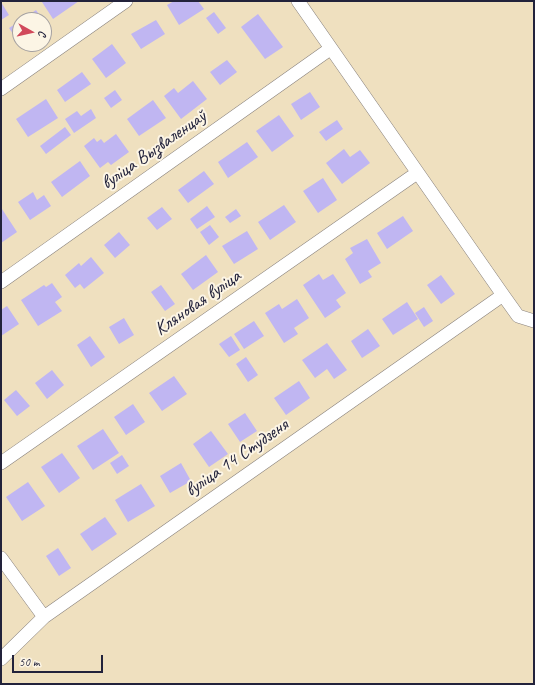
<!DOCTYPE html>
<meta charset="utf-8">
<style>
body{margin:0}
#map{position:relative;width:535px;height:685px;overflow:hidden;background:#efe0bf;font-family:Caveat,sans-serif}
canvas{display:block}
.frame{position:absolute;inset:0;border:2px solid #22223b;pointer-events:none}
.north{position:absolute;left:12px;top:12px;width:40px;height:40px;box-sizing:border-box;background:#fcf5e5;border:1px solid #a5a1a1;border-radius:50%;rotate:98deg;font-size:11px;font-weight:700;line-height:16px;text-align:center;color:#22223b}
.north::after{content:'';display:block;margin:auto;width:14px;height:18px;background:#d1495b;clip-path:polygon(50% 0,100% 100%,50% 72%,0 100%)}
.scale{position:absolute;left:12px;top:655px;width:91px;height:18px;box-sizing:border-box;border:2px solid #22223b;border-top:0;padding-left:5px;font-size:12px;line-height:14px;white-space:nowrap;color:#22223b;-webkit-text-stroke:3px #fcf5e5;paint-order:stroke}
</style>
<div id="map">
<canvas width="535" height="685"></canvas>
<div class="frame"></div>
<div class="north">С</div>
<div class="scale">50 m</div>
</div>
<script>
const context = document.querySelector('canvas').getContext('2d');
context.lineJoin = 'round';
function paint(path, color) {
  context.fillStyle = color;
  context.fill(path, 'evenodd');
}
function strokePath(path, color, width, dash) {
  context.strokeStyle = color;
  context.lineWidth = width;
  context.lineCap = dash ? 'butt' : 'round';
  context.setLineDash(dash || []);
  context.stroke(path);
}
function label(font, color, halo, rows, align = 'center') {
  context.font = font + ' Caveat,sans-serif';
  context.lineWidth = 4;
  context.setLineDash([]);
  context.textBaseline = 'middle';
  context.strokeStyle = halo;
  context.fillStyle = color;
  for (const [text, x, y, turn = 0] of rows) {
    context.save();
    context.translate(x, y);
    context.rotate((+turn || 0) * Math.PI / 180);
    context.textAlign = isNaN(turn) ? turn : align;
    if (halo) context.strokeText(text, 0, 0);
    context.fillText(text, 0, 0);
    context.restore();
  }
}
paint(new Path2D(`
 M44,1H79L53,19L42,2Z
 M174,1H198L204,9L179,25L167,5Z
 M1,2L9,15L1,20Z
 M36,10L43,20H21Z
 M214,12L226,28L218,34L206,18Z
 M258,14L283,47L265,59L241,27Z
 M156,20L165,34L141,49L131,34Z
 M20,21V44L9,28Z
 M112,44L126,63L106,78L92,59Z
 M227,60L237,72L220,85L210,72Z
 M82,72L91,84L65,102L57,90Z
 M193,81L207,99L181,119L164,96L174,88L178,93Z
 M115,90L122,100L111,108L104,98Z
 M310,92L320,107L301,120L291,104Z
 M46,99L58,118L28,137L16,119Z
 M153,100L166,118L139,136L127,119Z
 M91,109L96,118L74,133L65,119L77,111L81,116Z
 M279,115L294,136L272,152L256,131Z
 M337,120L343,129L326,141L319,132Z
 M65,127L71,135L46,154L40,146Z
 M116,134L129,152L111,165L108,162L100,168L84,146L94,138L97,142L101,139L104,143Z
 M247,142L258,157L228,178L218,162Z
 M344,149L350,157L360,150L370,163L342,184L326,163Z
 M80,161L90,176L62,197L51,182Z
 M204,171L214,184L188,203L178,190Z
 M323,178L337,200L318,213L303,191Z
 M33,192L37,200L44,195L51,206L30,220L18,202Z
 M284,205L296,222L270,240L258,222Z
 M207,206L215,217L197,229L190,219Z
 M162,207L172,219L157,230L147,218Z
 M2,209L17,232L1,243V210Z
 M236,209L241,216L230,223L225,217Z
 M403,216L413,231L387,249L377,233Z
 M210,225L219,237L209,245L200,232Z
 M247,231L258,249L234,264L222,246Z
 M119,232L130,245L115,258L104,245Z
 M367,239L381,263L368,271L372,277L360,284L345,259L353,253L350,248Z
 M206,255L218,272L193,290L181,274Z
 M91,257L104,273L84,289L80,284L75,288L65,275L79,263L81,266Z
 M319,274L323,280L333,274L346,293L336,300L341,307L325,318L303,285Z
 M441,275L455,294L441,304L427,285Z
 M52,283L62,297L55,302L62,311L38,326L21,300L44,285L46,287Z
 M161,285L175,304L165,311L151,292Z
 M297,299L309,318L294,328L298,334L284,343L265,313L279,304L282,309Z
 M407,302L418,319L393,335L382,319Z
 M7,306L19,324L1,336V310Z
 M424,307L433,321L424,327L415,313Z
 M124,318L134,335L119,344L109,327Z
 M254,321L264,336L244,349L234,334Z
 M368,329L380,346L362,358L351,341Z
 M90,336L105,357L91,367L77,345Z
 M231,336L240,350L229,357L219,344Z
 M327,343L347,370L334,379L327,369L315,378L302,360Z
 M246,357L258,375L248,382L236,364Z
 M52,370L64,385L47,399L35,383Z
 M174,376L187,394L162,411L149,393Z
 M299,381L310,398L286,415L274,398Z
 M16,390L30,406L17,416L4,400Z
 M133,404L145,422L126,435L114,417Z
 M245,413L257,431L240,442L228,424Z
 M103,429L119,453L93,470L77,446Z
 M211,431L228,454L209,467L193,444Z
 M62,453L80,478L59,493L41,467Z
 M122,455L129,466L117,474L110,463Z
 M181,463L191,481L170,493L160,476Z
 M28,482L45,506L22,521L6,497Z
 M141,484L155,506L128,522L115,500Z
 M105,517L117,534L92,551L80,534Z
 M58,548L71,568L59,576L46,556Z`), '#c0b6f2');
const street = new Path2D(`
 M298,1L503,295L518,316L534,321
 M1,89L126,1
 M1,282L330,49
 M1,463L417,173
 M1,558L44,617
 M1,659L44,617L503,295`);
strokePath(street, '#88817d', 14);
strokePath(street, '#fff', 13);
label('19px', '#22223b', '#fcf5e5', [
 ["вуліца Вызваленцаў",154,150,-35],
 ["Кляновая вуліца",198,303,-35],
 ["вуліца 14 Студзеня",237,458,-35]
]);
</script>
